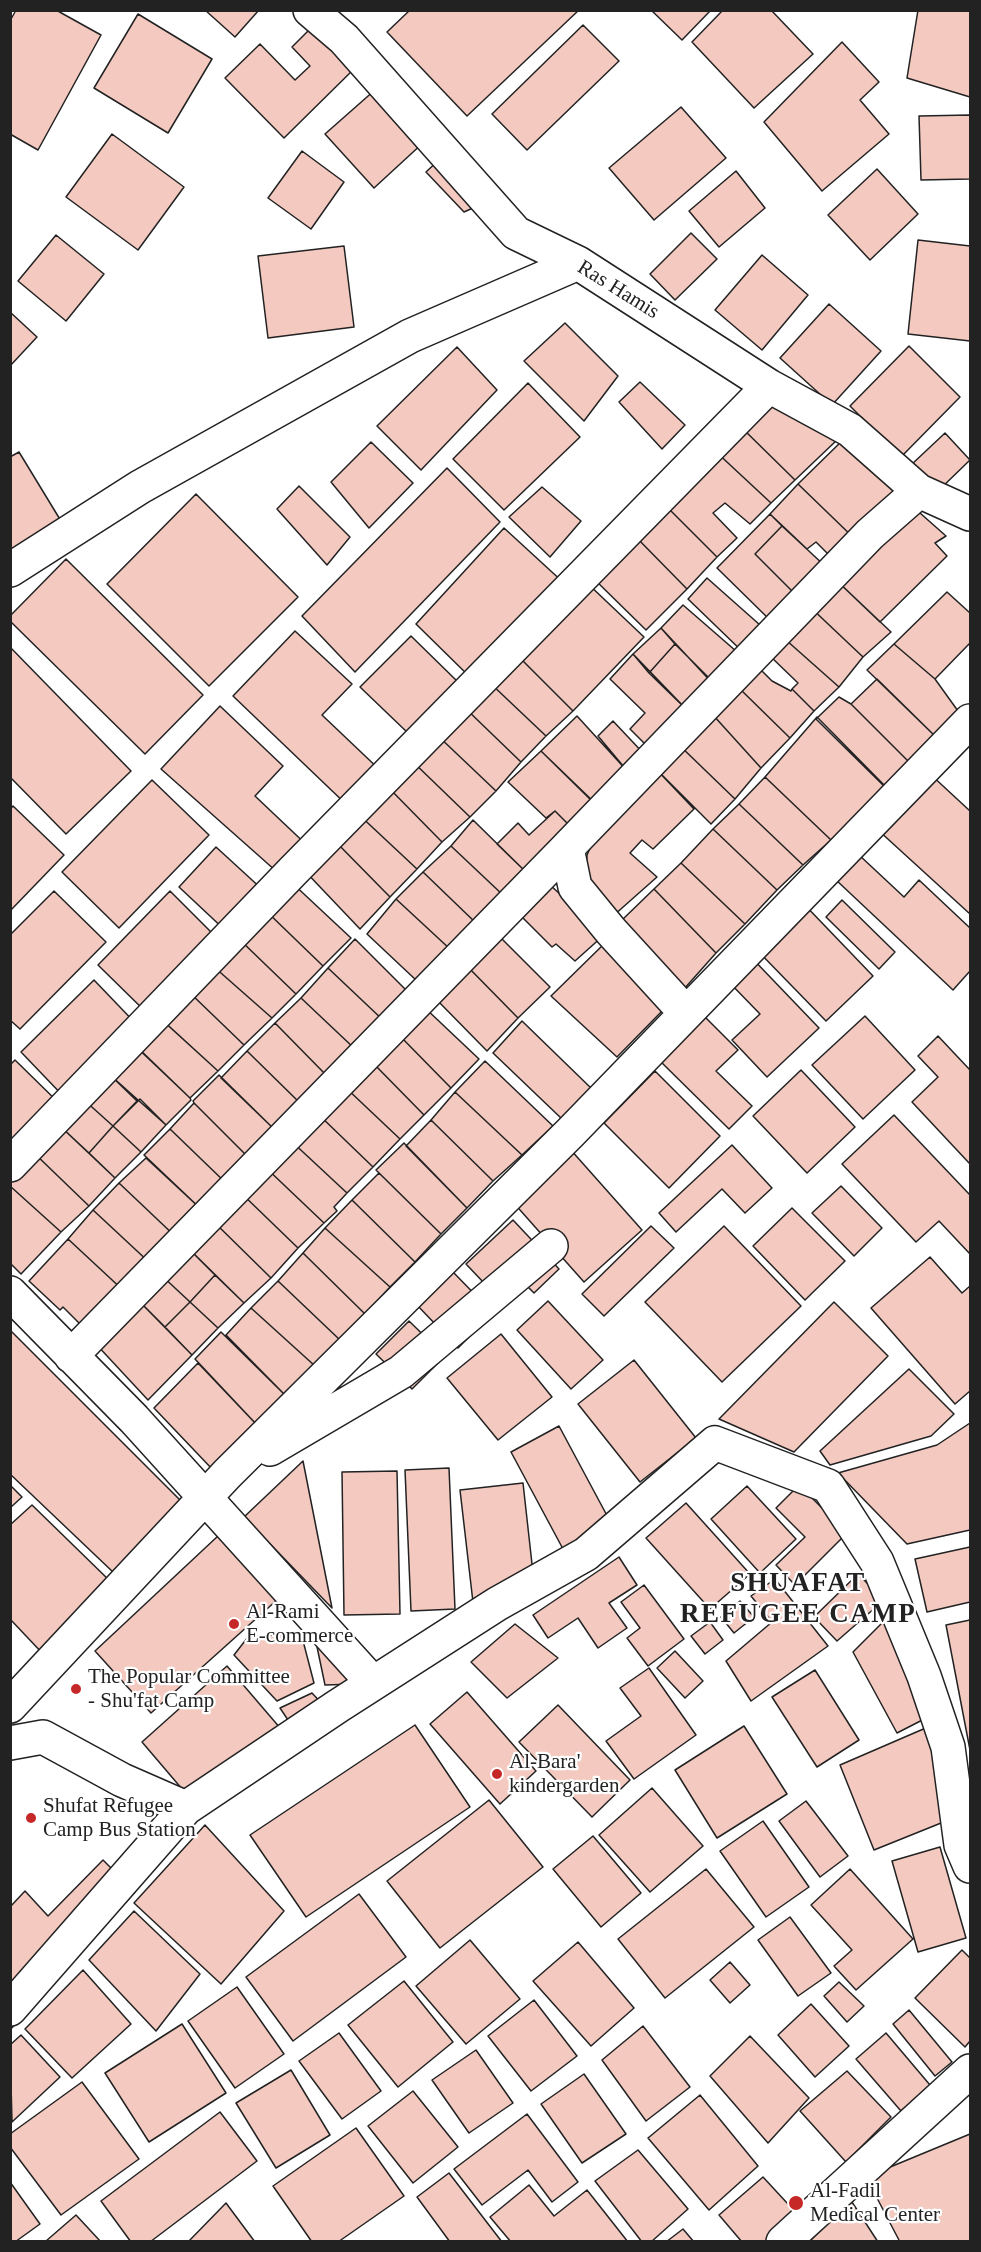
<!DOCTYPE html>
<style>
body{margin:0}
#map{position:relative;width:981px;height:2252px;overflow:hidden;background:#fff;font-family:Georgia,serif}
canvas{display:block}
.frame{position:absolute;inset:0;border:12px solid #222;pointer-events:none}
</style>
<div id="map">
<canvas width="981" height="2252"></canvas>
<div class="frame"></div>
</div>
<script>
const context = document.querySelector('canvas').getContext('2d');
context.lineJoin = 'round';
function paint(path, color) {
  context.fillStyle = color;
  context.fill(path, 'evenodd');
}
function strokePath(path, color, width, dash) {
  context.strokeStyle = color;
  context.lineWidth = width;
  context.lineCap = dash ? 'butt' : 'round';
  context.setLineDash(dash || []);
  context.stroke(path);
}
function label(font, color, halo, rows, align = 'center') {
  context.font = font + ' Georgia,serif';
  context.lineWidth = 4.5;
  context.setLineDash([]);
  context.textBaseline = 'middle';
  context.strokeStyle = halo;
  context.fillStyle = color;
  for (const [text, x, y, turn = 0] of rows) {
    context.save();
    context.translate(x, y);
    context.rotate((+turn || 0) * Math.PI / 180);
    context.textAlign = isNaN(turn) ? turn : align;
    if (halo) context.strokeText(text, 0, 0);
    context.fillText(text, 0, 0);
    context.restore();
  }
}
const building = new Path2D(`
 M16,10H56L101,35L38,150L10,134V21Z
 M205,10H259L235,37Z
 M410,10H579L467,116L387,32Z
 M651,10H711L682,40Z
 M723,10H771L813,54L754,108L692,42Z
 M918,10H970V97L907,78Z
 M138,14L212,59L168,133L94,88Z
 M315,24L357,66L284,138L225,78L260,44L295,80L310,66L292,47Z
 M583,25L619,61L527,150L492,114Z
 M842,42L879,82L860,100L889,134L822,191L764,122Z
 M376,89L424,142L374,188L325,134Z
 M681,107L726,158L654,220L609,168Z
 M970,115V179L921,180L919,116Z
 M112,134L184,187L138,250L66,197Z
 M457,143L504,194L464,212L426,172Z
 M302,151L344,182L311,229L268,198Z
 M877,169L918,214L870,260L828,215Z
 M736,171L765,208L719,247L689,211Z
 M691,233L717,259L675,300L650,274Z
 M56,235L104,274L66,321L18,281Z
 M918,240L970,246V341L908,334Z
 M344,246L354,327L268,338L258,256Z
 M762,255L808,295L762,350L715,310Z
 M829,304L881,351L832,405L780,358Z
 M10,312L37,337L10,366Z
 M565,323L618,376L584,421L524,361Z
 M909,346L960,397L901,457L850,406Z
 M457,347L497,390L421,470L377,426Z
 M640,382L685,425L662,449L619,402Z
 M528,383L580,437L504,510L453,459Z
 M767,397L837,440L795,480L740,426Z
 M740,426L795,480L771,503L713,449Z
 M945,433L970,460L937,492L911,465Z
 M847,436L907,491L858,542L798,484Z
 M371,442L413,483L369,528L331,482Z
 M713,449L771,503L750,524L725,503L713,513L737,538L717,557L663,503Z
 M19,452L61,521L10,551V457Z
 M447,468L500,522L355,672L302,616Z
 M798,484L858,542L836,562L816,542L807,549L770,514Z
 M299,486L350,537L327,565L277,509Z
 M542,487L581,521L550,557L509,517Z
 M196,494L298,597L209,686L107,584Z
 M663,503L717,557L687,589L632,533Z
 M911,505L946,536L935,543L947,556L880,622L835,579Z
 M770,514L782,526L755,554L797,596L772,622L717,568Z
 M782,526L825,566L797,596L755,554Z
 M504,528L565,584L475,682L416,624Z
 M632,533L687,589L646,630L591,576Z
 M66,559L203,695L145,754L10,621V616Z
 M707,578L769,633L747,656L688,599Z
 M835,579L891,632L863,657L808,605Z
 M586,582L644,637L573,711L515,653Z
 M947,592L970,613V643L935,679L894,644Z
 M683,605L744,658L716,687L661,628Z
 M808,605L863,657L839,687L786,640Z
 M661,628L675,644L649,673L633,654Z
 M295,631L352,684L322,715L383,773L350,808L233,696Z
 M411,636L459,683L409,734L360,687Z
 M786,640L839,687L814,711L792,689L798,683L771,657Z
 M675,644L717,686L687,710L649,673Z
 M894,644L935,679L958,711L937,738L867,670Z
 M10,647L131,771L66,834L10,777Z
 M515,653L573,711L546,736L489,682Z
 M633,654L687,710L650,749L630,729L645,713L610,679Z
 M760,669L772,681L791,691L792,689L814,711L790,738L740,689Z
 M877,679L937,738L910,763L851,704Z
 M489,682L546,736L521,762L464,707Z
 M740,689L790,738L761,768L713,715Z
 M839,697L851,704L910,763L889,791L816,719Z
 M220,706L283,766L255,796L312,850L285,879L161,769Z
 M464,707L521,762L496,791L436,734Z
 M713,715L761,768L735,799L677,743Z
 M577,716L629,773L597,805L541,751Z
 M817,717L888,789L831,840L765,777Z
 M613,721L646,756L629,773L598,736Z
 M436,734L496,791L470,817L410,759Z
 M677,743L735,799L711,824L654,767Z
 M541,751L597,806L572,828L555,811L546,818L508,782Z
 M410,759L470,817L442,842L384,783Z
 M654,767L694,809L653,849L642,840L630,853L657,877L613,916L586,876L587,855L600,826Z
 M929,773L970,811V914L878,830Z
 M765,777L831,840L803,865L739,804Z
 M152,780L209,835L119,928L62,872Z
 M384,783L442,842L417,869L355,811Z
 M739,804L803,865L777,890L713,829Z
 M13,806L64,855L10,911V809Z
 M355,811L417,869L390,897L331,837Z
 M555,811L572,828L528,874L497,844L518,823L529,835Z
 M473,820L528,874L504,896L451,846Z
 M713,829L777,890L745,924L681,863Z
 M331,837L390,897L360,929L302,868Z
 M451,846L504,896L477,924L423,872Z
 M216,847L264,891L227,932L179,887Z
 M858,854L904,897L919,880L970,928V971L953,990L835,879Z
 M681,863L745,924L716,953L654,889Z
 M423,872L477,924L451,950L396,899Z
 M289,880L351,938L323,966L263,908Z
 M548,883L604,935L575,961L556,944L552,947L519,914Z
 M654,889L716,953L684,989L622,920Z
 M54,891L106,942L20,1029L10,1020V935Z
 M170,891L224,945L152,1018L98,965Z
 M396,899L451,950L417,981L367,934Z
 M842,900L895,952L879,969L826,917Z
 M801,901L873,976L826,1021L754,947Z
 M263,908L323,966L296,994L239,939Z
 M496,933L550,987L518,1018L464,963Z
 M239,939L296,994L272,1018L213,966Z
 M355,939L410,994L384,1021L328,968Z
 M606,942L667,1006L617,1057L551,996Z
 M749,955L819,1028L767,1077L732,1040L760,1014L725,978Z
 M464,963L518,1018L487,1051L434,997Z
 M213,966L272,1018L244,1045L189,992Z
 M328,968L384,1021L355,1049L301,998Z
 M94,980L140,1028L67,1100L21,1052Z
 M189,992L244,1045L218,1071L162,1020Z
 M301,998L355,1049L328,1077L275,1023Z
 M424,1007L479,1059L451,1088L398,1034Z
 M704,1016L738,1050L716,1071L752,1106L729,1129L659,1060Z
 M865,1016L915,1070L863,1119L812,1065Z
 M159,1017L218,1071L190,1098L131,1042Z
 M522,1021L592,1089L562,1119L493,1053Z
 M275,1023L328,1077L301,1104L247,1051Z
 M398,1034L451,1088L424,1115L371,1061Z
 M938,1036L970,1070V1164L912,1102L938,1077L918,1056Z
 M135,1045L190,1098L191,1100L166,1125L109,1074Z
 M247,1051L301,1104L275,1130L221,1078Z
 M15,1060L64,1108L10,1148V1065Z
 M371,1061L424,1115L400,1139L345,1087Z
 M485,1061L553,1126L522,1155L455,1092Z
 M801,1070L855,1127L807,1173L753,1116Z
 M655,1071L720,1136L669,1188L604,1123Z
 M109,1074L137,1101L113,1126L83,1099Z
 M219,1075L279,1134L252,1161L194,1103L193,1101Z
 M345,1087L400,1139L373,1167L317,1113Z
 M455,1092L522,1155L493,1181L431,1120Z
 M83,1099L113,1126L89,1153L60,1126Z
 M140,1099L166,1125L141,1152L113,1126Z
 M194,1103L252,1161L228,1185L170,1129Z
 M317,1113L373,1167L347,1193L289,1139Z
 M894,1115L970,1195V1254L939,1221L916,1242L842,1164Z
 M431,1120L493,1181L467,1208L406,1146Z
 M60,1126L115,1178L89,1206L33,1152Z
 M113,1126L141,1152L115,1178L89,1153Z
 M170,1129L228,1185L203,1211L144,1155Z
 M289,1139L347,1193L334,1207L337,1211L324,1223L263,1165Z
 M404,1143L467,1208L441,1234L376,1170Z
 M732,1145L772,1188L745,1213L722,1189L676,1232L659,1213Z
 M570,1149L642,1230L584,1282L512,1201Z
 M33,1152L89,1206L61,1232L10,1186V1176Z
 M146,1158L203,1211L177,1238L119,1183Z
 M263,1165L324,1223L298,1248L239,1191Z
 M379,1173L441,1234L415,1262L352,1200Z
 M119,1183L177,1238L151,1264L93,1210Z
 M10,1186L61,1232L21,1274L10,1263Z
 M841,1186L882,1228L854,1256L812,1213Z
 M239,1191L298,1248L271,1278L211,1219Z
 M352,1200L415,1262L390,1287L325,1228Z
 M792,1208L845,1261L805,1300L753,1246Z
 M93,1210L151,1264L125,1292L68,1239Z
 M211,1219L271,1278L244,1303L185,1245Z
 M513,1220L559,1269L534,1293L525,1284L504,1304L466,1264Z
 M651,1226L674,1248L604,1316L582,1294Z
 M724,1226L801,1306L722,1382L645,1302Z
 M325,1228L390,1287L365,1314L303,1253Z
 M68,1239L125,1292L87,1331L63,1307L60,1310L29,1281Z
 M185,1245L215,1275L190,1302L160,1274Z
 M303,1253L365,1314L340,1340L278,1281Z
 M930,1257L962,1293L970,1286V1391L955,1404L871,1308Z
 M452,1271L493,1313L458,1348L417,1305Z
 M160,1274L190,1302L165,1327L137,1299Z
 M215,1275L244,1303L218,1328L190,1302Z
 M278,1281L340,1340L315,1366L251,1308Z
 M137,1299L192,1355L148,1400L95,1343Z
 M548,1301L603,1360L571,1389L517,1330Z
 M190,1302L218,1328L192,1355L165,1327Z
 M834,1302L888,1356L794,1452L719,1419Z
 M251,1308L315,1366L285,1395L226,1335Z
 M409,1321L445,1356L412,1389L376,1354Z
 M10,1330L193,1513L114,1573L10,1474Z
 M221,1332L285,1395L257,1425L195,1359Z
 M501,1334L552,1397L498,1440L447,1378Z
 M634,1360L696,1438L640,1482L578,1404Z
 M198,1363L257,1425L214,1471L154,1408Z
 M909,1369L954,1414L931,1436L830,1465L820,1451Z
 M970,1423V1530L907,1544L838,1473L937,1445Z
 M559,1426L611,1523L563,1549L511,1452Z
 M303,1461L332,1608L244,1517Z
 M449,1468L455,1609L411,1611L405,1470Z
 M397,1471L400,1614L344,1615L342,1472Z
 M523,1483L533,1573L474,1611L460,1490Z
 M10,1485L22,1497L10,1508Z
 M799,1485L847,1533L795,1585L776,1565L805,1537L776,1508Z
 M747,1486L796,1539L760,1573L711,1519Z
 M686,1503L750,1574L710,1609L646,1538Z
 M32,1505L111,1582L45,1656L10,1619V1525Z
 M219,1535L278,1599L151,1713L95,1651Z
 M970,1547V1602L927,1612L915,1559Z
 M619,1557L637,1585L609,1603L627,1628L598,1648L578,1618L548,1638L533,1615Z
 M858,1574L884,1600L837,1641L814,1617Z
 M775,1579L828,1646L751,1701L726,1661L772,1622L751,1596Z
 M644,1585L684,1639L648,1666L627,1638L640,1628L621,1602Z
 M740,1601L754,1617L734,1633L721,1617Z
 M886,1619L936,1713L897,1733L853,1652Z
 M970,1620V1750L946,1625Z
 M710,1622L723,1640L705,1654L691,1636Z
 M515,1624L558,1658L507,1698L471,1662Z
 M301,1633L314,1683L277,1701L234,1655L248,1637Z
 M316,1642L356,1684L325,1685Z
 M675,1651L703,1681L685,1698L657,1668Z
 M227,1666L281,1729L194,1803L142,1742Z
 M649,1668L696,1735L634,1779L606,1741L641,1716L620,1688Z
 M815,1670L859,1740L817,1767L772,1697Z
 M467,1692L536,1771L500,1804L430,1724Z
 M312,1693L325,1707L292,1726L280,1708Z
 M558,1705L630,1780L592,1817L519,1742Z
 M415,1725L470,1807L306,1917L250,1835Z
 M744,1726L787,1794L717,1838L675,1770Z
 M928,1727L946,1821L874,1850L840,1765Z
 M652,1788L703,1846L650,1892L599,1835Z
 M489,1800L543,1867L440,1948L387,1881Z
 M806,1801L848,1856L820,1877L779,1821Z
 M763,1821L809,1887L766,1917L720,1851Z
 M205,1825L284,1911L221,1984L134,1903Z
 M593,1836L641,1893L601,1927L553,1869Z
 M940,1847L966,1938L918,1952L892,1861Z
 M103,1860L135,1892L10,2030V1907L25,1891L48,1916Z
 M706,1869L754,1927L665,1998L618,1939Z
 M850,1869L913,1939L856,1990L834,1966L852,1950L811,1905Z
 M359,1894L406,1957L293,2041L246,1977Z
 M134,1911L200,1974L156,2031L89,1960Z
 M790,1917L831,1973L798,1996L758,1940Z
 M470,1940L520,1999L466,2044L416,1986Z
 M578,1942L634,2008L591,2046L533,1981Z
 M962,1950L970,1958V2041L965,2047L915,1998Z
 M730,1962L750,1985L730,2003L710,1980Z
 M83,1970L131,2024L72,2078L25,2029Z
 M404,1981L453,2042L398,2087L348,2025Z
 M839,1982L864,2006L847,2022L824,1996Z
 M237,1987L284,2054L235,2088L188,2021Z
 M534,2000L577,2056L531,2091L488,2036Z
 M811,2004L849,2046L815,2077L778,2035Z
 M909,2010L952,2062L935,2076L893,2024Z
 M182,2024L226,2093L149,2142L105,2073Z
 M643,2026L690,2087L646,2121L602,2060Z
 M339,2033L381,2091L342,2119L299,2061Z
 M886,2033L930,2085L901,2111L856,2059Z
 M21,2035L60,2077L12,2122L10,2045Z
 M750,2036L809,2098L768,2143L710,2076Z
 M476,2050L513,2103L469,2133L432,2080Z
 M291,2070L330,2135L276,2168L236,2103Z
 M847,2071L891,2117L846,2162L800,2111Z
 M584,2074L626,2134L582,2163L541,2104Z
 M82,2082L139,2159L61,2215L10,2147V2134Z
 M413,2091L458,2147L413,2183L368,2126Z
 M700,2095L758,2166L709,2210L648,2138Z
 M220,2112L257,2161L150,2242H131L101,2201Z
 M527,2114L578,2182L552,2202L528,2170L482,2205L454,2169Z
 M356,2128L404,2196L338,2242H312L273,2186Z
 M970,2134V2242H900L866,2177Z
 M638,2150L688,2209L651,2242H642L595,2181Z
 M449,2173L502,2242H450L417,2197Z
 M763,2177L800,2217L776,2242H742L719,2215Z
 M10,2182L40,2224L15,2242H10Z
 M529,2185L554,2216L587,2190L628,2242H511L490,2217Z
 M850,2199L878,2242H809Z
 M226,2203L255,2242H188Z
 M76,2215L101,2242L46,2241Z
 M683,2229L694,2242H666Z`);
paint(building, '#f3c9c0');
strokePath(building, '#222', 1.5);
const minor = new Path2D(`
 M310,10L344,39L516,233L578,263L769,386L850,430L919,491L970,514
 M10,570L140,487L410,336L578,263
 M685,1012L611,931L575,887L567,848L870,534L919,491
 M10,1165L292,872L769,386
 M10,1293L134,1419L373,1683
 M71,1356L567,848
 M270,1449L401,1372L551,1246
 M10,1706L227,1474L570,1133L970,721
 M10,1743L43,1737L122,1780L186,1808L338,1706L497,1604L586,1554L715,1443L828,1486L877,1562L924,1676L948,1747L961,1845L970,1866
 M10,2009L186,1808
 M783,2242L970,2071`);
strokePath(minor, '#222', 36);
strokePath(minor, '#fff', 33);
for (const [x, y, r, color] of [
 [234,1624,6,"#c62828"],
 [76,1689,6,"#c62828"],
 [497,1774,6,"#c62828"],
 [31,1818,6,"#c62828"],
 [796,2203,8,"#c62828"]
]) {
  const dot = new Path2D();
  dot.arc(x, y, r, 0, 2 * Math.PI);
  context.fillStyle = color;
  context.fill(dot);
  strokePath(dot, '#fff', 2);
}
label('21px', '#222', '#fff', [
 ["Ras Hamis",618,290,32]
]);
label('21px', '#222', '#fff', [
 ["Al-Rami",246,1612],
 ["E-commerce",246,1636],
 ["The Popular Committee",88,1677],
 ["- Shu'fat Camp",88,1701],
 ["Al-Bara'",509,1762],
 ["kindergarden",509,1786],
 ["Shufat Refugee",43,1806],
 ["Camp Bus Station",43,1830],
 ["Al-Fadil",810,2191],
 ["Medical Center",810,2215]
], 'left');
context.letterSpacing = '1.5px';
label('bold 27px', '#222', '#fff', [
 ["SHUAFAT",798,1584],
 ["REFUGEE CAMP",798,1615]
]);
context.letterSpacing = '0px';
</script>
